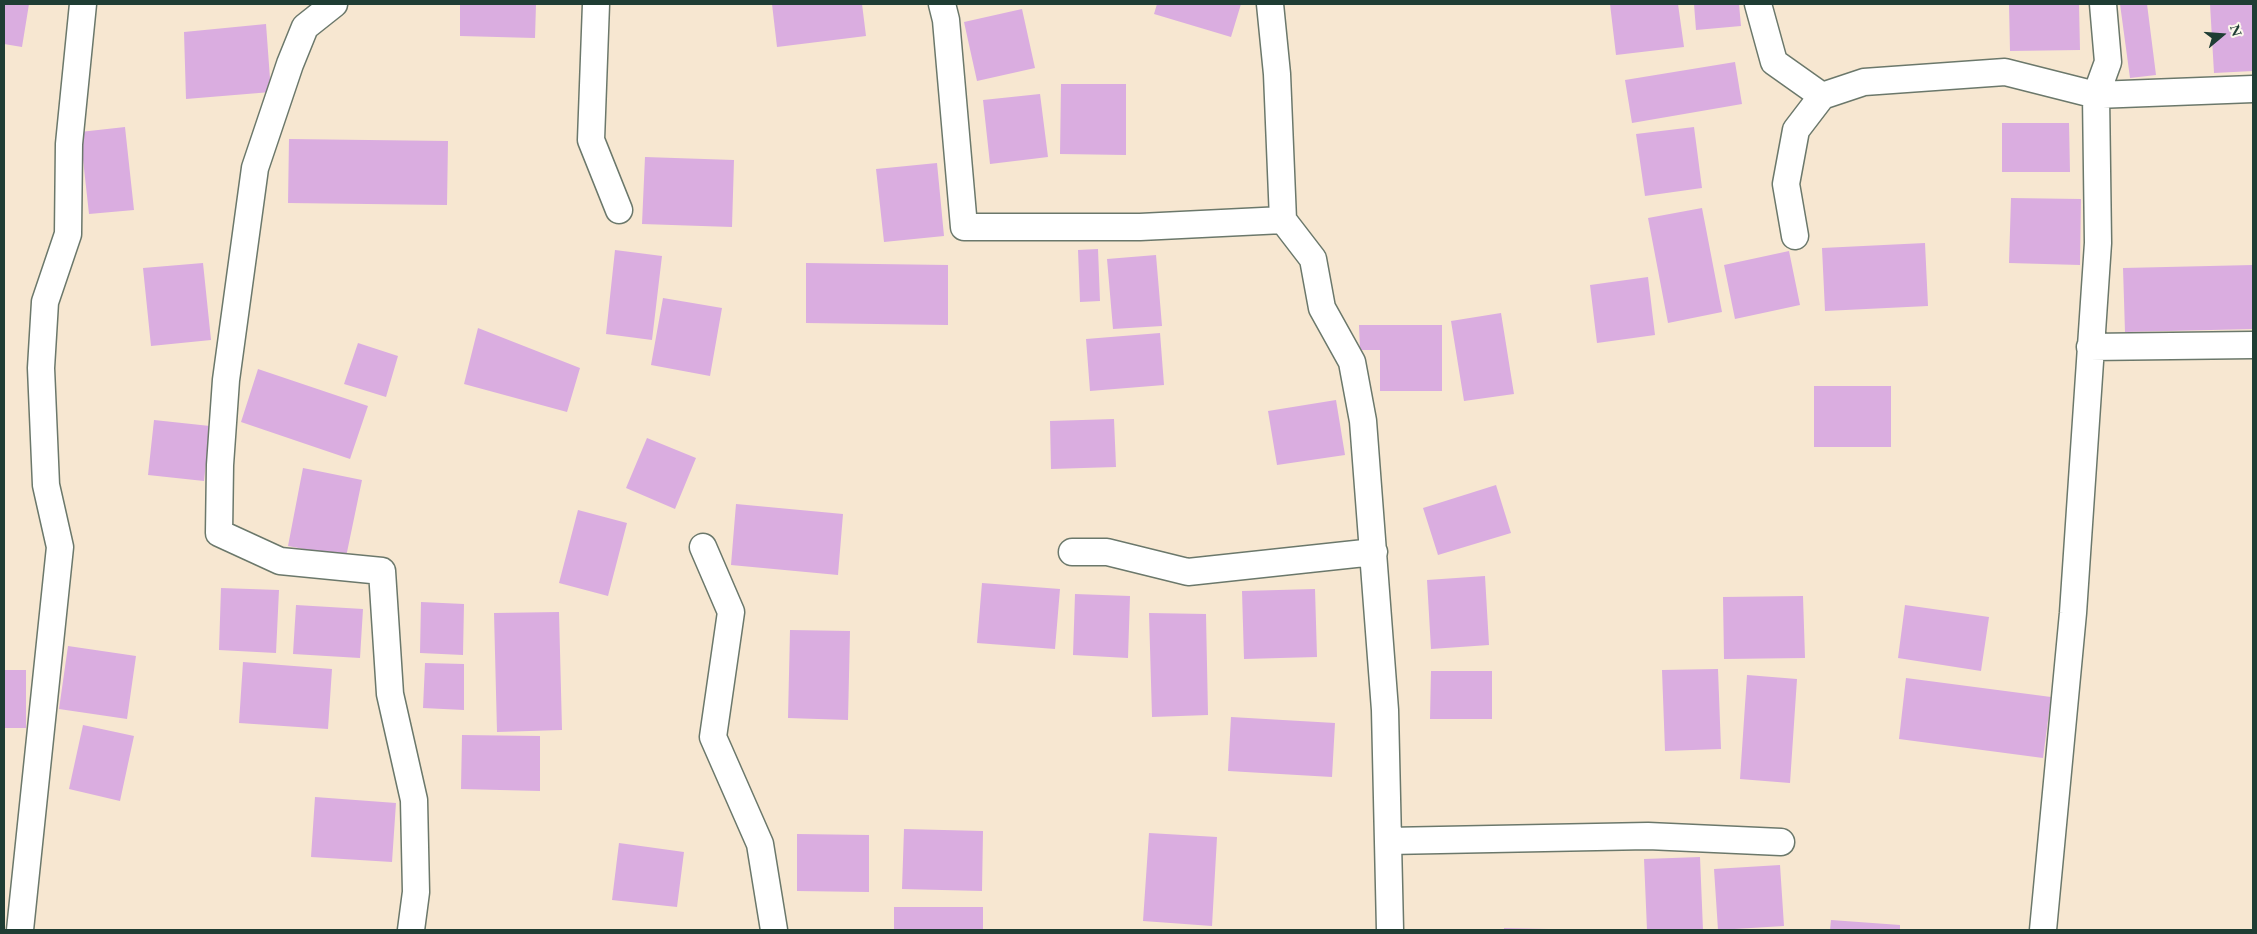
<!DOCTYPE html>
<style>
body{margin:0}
#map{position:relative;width:2257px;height:934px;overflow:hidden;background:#f7e7d1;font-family:"EB Garamond",serif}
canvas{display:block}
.frame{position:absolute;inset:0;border:5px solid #1f3d34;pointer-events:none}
.north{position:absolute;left:2197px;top:10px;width:50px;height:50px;-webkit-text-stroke:4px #fbf7ec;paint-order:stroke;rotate:72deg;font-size:14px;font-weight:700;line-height:20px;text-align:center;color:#1f3d34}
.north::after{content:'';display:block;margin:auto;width:18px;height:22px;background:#1f3d34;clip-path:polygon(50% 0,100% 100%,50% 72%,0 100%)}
</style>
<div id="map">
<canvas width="2257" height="934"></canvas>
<div class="frame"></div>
<div class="north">N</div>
</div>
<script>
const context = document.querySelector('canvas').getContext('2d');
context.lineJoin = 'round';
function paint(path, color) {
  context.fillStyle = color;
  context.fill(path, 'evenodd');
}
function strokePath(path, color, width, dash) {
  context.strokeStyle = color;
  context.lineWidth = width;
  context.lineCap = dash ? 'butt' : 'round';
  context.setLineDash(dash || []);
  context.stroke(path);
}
paint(new Path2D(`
 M4,4H29L22,47L4,44Z
 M460,4H536L535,38L460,36Z
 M772,4H862L866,36L777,47Z
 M1157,4H1241L1231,37L1154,14Z
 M1610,4H1678L1684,47L1616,55Z
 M1694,4H1739L1741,26L1696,30Z
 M2009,4H2079L2080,50L2010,51Z
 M2120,4H2147L2156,75L2130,78Z
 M2210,4H2253V71L2214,73Z
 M1022,9L1035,68L977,81L964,22Z
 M266,24L271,92L186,99L184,32Z
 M1735,62L1742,104L1632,123L1625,80Z
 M1061,84H1126V155L1060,154Z
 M1040,94L1048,157L990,164L983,100Z
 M2002,123H2069L2070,172H2002Z
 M125,127L134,210L89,214L80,132Z
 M1694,127L1702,188L1645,196L1636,134Z
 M289,139L448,141L447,205L288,203Z
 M645,157L734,160L732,227L642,224Z
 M937,163L944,236L884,242L876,169Z
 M2011,198L2081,199L2080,265L2009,263Z
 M1702,208L1722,312L1668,323L1648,218Z
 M1925,243L1928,306L1825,311L1822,248Z
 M1098,249L1100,301L1080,302L1078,250Z
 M615,250L662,256L652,340L606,334Z
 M1789,251L1800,305L1735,319L1724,265Z
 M1156,255L1162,326L1113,329L1107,259Z
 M203,263L211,340L151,346L143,268Z
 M806,263L948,265V325L806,323Z
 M2253,265V329L2125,332L2123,268Z
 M1648,277L1655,335L1597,343L1590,285Z
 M663,298L722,308L710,376L651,365Z
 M1501,313L1514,394L1464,401L1451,321Z
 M1359,325H1442V391H1380V350H1360Z
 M478,328L580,368L567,412L464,384Z
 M1160,333L1164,385L1090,391L1086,339Z
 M358,343L398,356L386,397L344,384Z
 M258,369L368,406L350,459L241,422Z
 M1814,386H1891V447H1814Z
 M1336,400L1345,455L1277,465L1268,411Z
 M1114,419L1116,467L1051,469L1050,421Z
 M154,420L210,426L204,481L148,475Z
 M647,438L696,458L675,509L626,488Z
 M303,468L362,480L346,557L288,546Z
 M1496,485L1511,533L1438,555L1423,508Z
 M736,504L843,514L838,575L731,565Z
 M578,510L627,523L608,596L559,583Z
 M1485,576L1489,645L1431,649L1427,580Z
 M982,583L1060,589L1055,649L977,643Z
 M221,588L279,590L276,653L219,650Z
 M1315,589L1317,657L1244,659L1242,591Z
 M1075,594L1130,596L1128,658L1073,655Z
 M1803,596L1805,658L1724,659L1723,597Z
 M421,602L464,604L463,655L420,653Z
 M296,605L363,609L360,658L293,654Z
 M1905,605L1989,617L1981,671L1898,658Z
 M559,612L562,730L497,732L494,613Z
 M1149,613L1206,614L1208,715L1152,717Z
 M790,630L850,631L848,720L788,718Z
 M68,646L136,656L127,719L59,709Z
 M243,662L332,669L328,729L239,723Z
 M425,663L464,664V710L423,708Z
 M1718,669L1721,749L1665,751L1662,670Z
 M4,670H26V728H4Z
 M1431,671H1492V719H1430Z
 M1747,675L1797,679L1790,783L1740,779Z
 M1906,678L2051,697L2043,758L1899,739Z
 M1231,717L1335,723L1332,777L1228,771Z
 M83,725L134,736L120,801L69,789Z
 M462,735L540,736V791L461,789Z
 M315,797L396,803L392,862L311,857Z
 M904,829L983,831L982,891L902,889Z
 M1149,833L1217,837L1212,926L1143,921Z
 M797,834L869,835V892L797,891Z
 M619,843L684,852L677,907L612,900Z
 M1700,857L1703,930H1647L1644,859Z
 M1780,865L1784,926L1718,930L1714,869Z
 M894,907H983V930H894Z
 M1831,920L1900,925V930H1830Z
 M1504,928L1549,929V930H1504Z`), '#daade0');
const minor = new Path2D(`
 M334,4L305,27L290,64L255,168L226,380L220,465L219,533L280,561L382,571L390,694L414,800L416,892L411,930
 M596,4L591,140L619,210
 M942,4L946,20L964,227H1140L1283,220
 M1270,4L1277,74L1283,220L1313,259L1322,308L1352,362L1363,421L1385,710L1390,930
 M1758,4L1774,62L1822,96
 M1795,236L1786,184L1796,130L1822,96L1864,82L2005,72L2096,95L2253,89
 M2090,347L2253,345
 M703,547L731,612L713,737L760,844L774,930
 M1072,552H1107L1188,572L1374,552
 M1388,841L1648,836L1781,842
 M20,930L60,547L46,485L41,368L45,302L68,234L69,144L83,4
 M2043,930L2073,613L2098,243L2096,95L2108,62L2103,4`);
strokePath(minor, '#6b786b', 29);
strokePath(minor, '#fff', 26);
</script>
